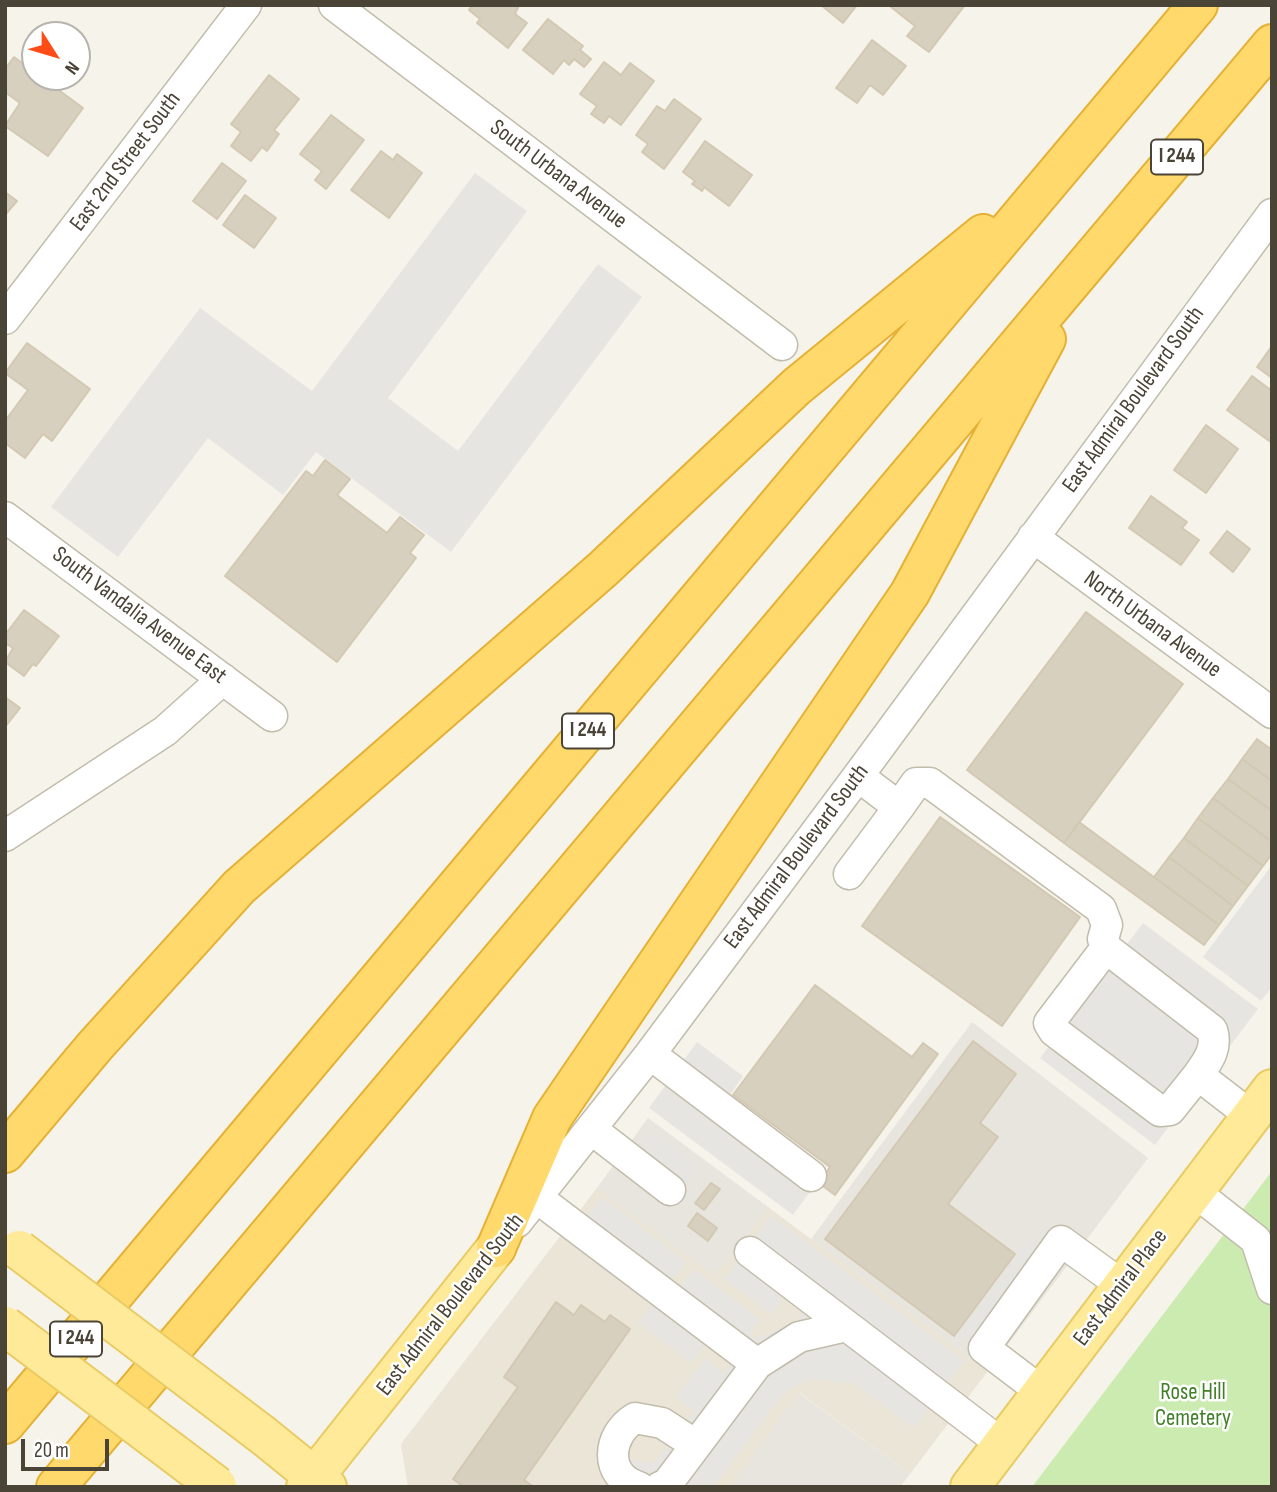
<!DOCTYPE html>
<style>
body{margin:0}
#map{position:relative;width:1277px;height:1492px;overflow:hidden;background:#f5f3ea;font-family:"Sofia Sans Condensed",sans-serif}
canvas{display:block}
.frame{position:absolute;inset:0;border:7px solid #4a4437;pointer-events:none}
.north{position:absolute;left:21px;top:21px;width:70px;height:70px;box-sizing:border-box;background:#fff;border:2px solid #b7b4af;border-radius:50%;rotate:127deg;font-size:19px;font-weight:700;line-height:28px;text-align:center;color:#4a4437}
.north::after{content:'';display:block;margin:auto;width:24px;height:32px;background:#ff4c17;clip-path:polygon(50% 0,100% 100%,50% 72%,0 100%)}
.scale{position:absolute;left:21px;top:1439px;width:88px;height:32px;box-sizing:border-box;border:4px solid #4a4437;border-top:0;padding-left:9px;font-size:21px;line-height:24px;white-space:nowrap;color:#4a4437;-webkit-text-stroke:5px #fff;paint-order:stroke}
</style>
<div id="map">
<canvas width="1277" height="1492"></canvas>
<div class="frame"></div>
<div class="north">N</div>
<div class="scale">20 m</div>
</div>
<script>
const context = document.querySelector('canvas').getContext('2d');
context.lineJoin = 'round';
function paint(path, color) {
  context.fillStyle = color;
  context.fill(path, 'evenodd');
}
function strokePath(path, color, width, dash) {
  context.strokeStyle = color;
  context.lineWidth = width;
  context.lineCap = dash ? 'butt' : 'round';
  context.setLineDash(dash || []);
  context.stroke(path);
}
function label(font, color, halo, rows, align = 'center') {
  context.font = font + ' "Sofia Sans Condensed",sans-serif';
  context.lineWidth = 5;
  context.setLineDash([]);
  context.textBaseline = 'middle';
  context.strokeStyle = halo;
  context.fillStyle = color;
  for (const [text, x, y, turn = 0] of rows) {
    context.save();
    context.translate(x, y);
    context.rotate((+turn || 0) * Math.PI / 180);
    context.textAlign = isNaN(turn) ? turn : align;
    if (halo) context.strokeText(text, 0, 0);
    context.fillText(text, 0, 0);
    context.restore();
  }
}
paint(new Path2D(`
 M597,1188L715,1276L768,1207L988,1371L910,1474L800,1393L730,1487H408L401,1444Z`), '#eae5d7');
paint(new Path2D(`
 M972,1022L1148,1158L988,1371L811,1239Z
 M648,1118L768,1207L715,1276L597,1188Z
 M799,1393L910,1474L900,1487H730Z`), '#e8e4de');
paint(new Path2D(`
 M1272,1171V1487H1032Z`), '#ccebb1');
paint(new Path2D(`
 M475,173L527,211L388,398L458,451L598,264L642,297L451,552L316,452L283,495L208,438L118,557L51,507L200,308L312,391Z
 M1272,865V987L1261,1001L1203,957Z
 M1143,923L1258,1009L1155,1145L1040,1058Z
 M697,1042L743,1076L730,1095L827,1168L793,1215L649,1108Z
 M651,1130L698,1166L669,1206L621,1169Z
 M602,1197L686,1262L671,1282L679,1288L694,1269L760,1320L749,1334L755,1339L796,1321L805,1310L785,1296L771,1314L725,1279L771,1216L964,1361L914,1428L853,1383L813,1379L790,1388L777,1401L713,1487H606L632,1459L653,1464L694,1411L676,1397L705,1359L723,1373L731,1364L705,1345L691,1363L638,1323L651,1305L568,1243Z
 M1030,1237L1046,1249L973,1347L957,1335Z`), '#e7e5e1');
const building = new Path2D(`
 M472,5H519L515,14L527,23L508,48L477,23L480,19L469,10Z
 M821,5H857L843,23Z
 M892,5H965L929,52L907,36L915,26L891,7Z
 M548,19L583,46L580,50L591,59L584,67L574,59L569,65L564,60L553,74L523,50Z
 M872,40L906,66L883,95L870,85L857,103L836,88Z
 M14,57L35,73V77H41L83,108L48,156L5,126L20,103L5,92V69Z
 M604,62L621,75L630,63L654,81L621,125L609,116L604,123L591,114L597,106L580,94Z
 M269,75L299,99L274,130L279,134L267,151L262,147L251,161L231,146L241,132L231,124Z
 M674,99L701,119L664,169L642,152L648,144L636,135L657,106L665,111Z
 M331,115L364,140L326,189L315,180L322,171L300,154Z
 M705,141L752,175L729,206L704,187L702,191L692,184L695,181L683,172Z
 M381,151L393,160L397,154L422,173L389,218L351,190Z
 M222,163L246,181L217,219L193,201Z
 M5,192L17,201L5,215Z
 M245,195L276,218L254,248L223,225Z
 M27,343L90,389L52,441L43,434L25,458L5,443V421L28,390L5,373Z
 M1272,346V378L1257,367Z
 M1252,376L1272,391V443L1227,410Z
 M1206,425L1238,449L1206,493L1174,470Z
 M325,460L350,479L337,495L387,533L400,517L424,535L410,553L416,558L337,662L225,576L306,471L313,476Z
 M1151,496L1187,522L1182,528L1199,540L1181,565L1129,528Z
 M1227,531L1250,549L1233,572L1210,553Z
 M24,610L59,636L36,666L33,664L24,676L5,662L13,648L5,643V635Z
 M1086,612L1183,684L1064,843L967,770Z
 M5,697L20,708L5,727Z
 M1257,739L1272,750V781L1242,759Z
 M1242,759L1272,781V811L1228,779Z
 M1228,779L1272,811V842L1213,798Z
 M1213,798L1272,842V854L1263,866L1198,818Z
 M940,817L1080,917L1002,1026L862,926Z
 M1198,818L1263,866L1248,886L1184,838Z
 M1079,822L1219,925L1204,945L1064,843Z
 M1184,838L1248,886L1233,906L1169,857Z
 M1169,857L1233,906L1219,925L1154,877Z
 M815,985L912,1057L923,1043L938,1054L835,1195L819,1183L830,1167L733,1095Z
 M973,1041L1016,1074L980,1123L998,1137L948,1204L1015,1254L954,1336L825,1239Z
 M711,1183L720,1189L704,1210L695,1203Z
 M697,1213L717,1228L708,1241L688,1226Z
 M556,1302L574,1315L581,1305L605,1322L610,1315L630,1329L524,1480L534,1487H464L453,1479L518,1387L504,1377Z`);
paint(building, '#d8d0be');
strokePath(building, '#d3c8b1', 2);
const minor = new Path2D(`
 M334,5L782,345
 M5,319L246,5
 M5,517L272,716
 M1033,537L1272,713
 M858,776L899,807L916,783H930L1101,909L1107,925L1103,939L1106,948L1212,1030C1218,1048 1208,1061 1198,1075L1251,1116
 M5,836L165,731L223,679
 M849,874L899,807
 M1106,948L1049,1023L1054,1031L1160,1111L1170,1110L1198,1075
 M650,1054L811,1176
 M591,1129L670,1190
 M1195,1192L1256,1240L1272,1289
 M536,1197L757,1364
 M517,1222L650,1054L858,776L1272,214
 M750,1252L1002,1444
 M1042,1392L984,1348L1061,1241L1123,1286
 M639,1487C603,1476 607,1435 635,1418L662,1423L696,1445
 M660,1487L667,1484L757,1364L799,1337L847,1326`);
const major = new Path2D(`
 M264,1436L327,1487
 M306,1487L496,1248
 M970,1487L1272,1089`);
const highway = new Path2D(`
 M5,1153L95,1046L239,887L603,569L796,387L983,234
 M496,1248L552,1118L910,593L1046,339
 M5,1424L1198,5
 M56,1487L1272,44`);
strokePath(minor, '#c2bcab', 33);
strokePath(major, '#e9cb64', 42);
strokePath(highway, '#e5b134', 42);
strokePath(minor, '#fff', 30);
strokePath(major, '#ffea99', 38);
strokePath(highway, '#ffd96b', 38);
const majorBridge = new Path2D(`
 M19,1250L264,1436
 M5,1326L217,1486`);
strokePath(majorBridge, '#e9cb64', 42, []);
strokePath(majorBridge, '#ffea99', 38);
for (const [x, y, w] of [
 [1177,157,52],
 [588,731,52],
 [76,1339,52]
]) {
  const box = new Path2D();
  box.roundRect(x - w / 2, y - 17.5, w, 35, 5);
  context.fillStyle = '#fff';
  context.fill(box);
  strokePath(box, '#4a4437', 2);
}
label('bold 21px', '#4a4437', null, [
 ["I 244",1177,157],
 ["I 244",588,731],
 ["I 244",76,1339]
]);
label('23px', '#4a4437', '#fff', [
 ["East 2nd Street South",126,162,-53],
 ["South Urbana Avenue",558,175,37],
 ["East Admiral Boulevard South",1134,400,-54],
 ["South Vandalia Avenue East",139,616,37],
 ["North Urbana Avenue",1152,625,36],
 ["East Admiral Boulevard South",797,857,-53],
 ["East Admiral Place",1121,1288,-53],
 ["East Admiral Boulevard South",451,1305,-52]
]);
label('23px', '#417f27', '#fff', [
 ["Rose Hill",1193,1393],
 ["Cemetery",1193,1419]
]);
</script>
